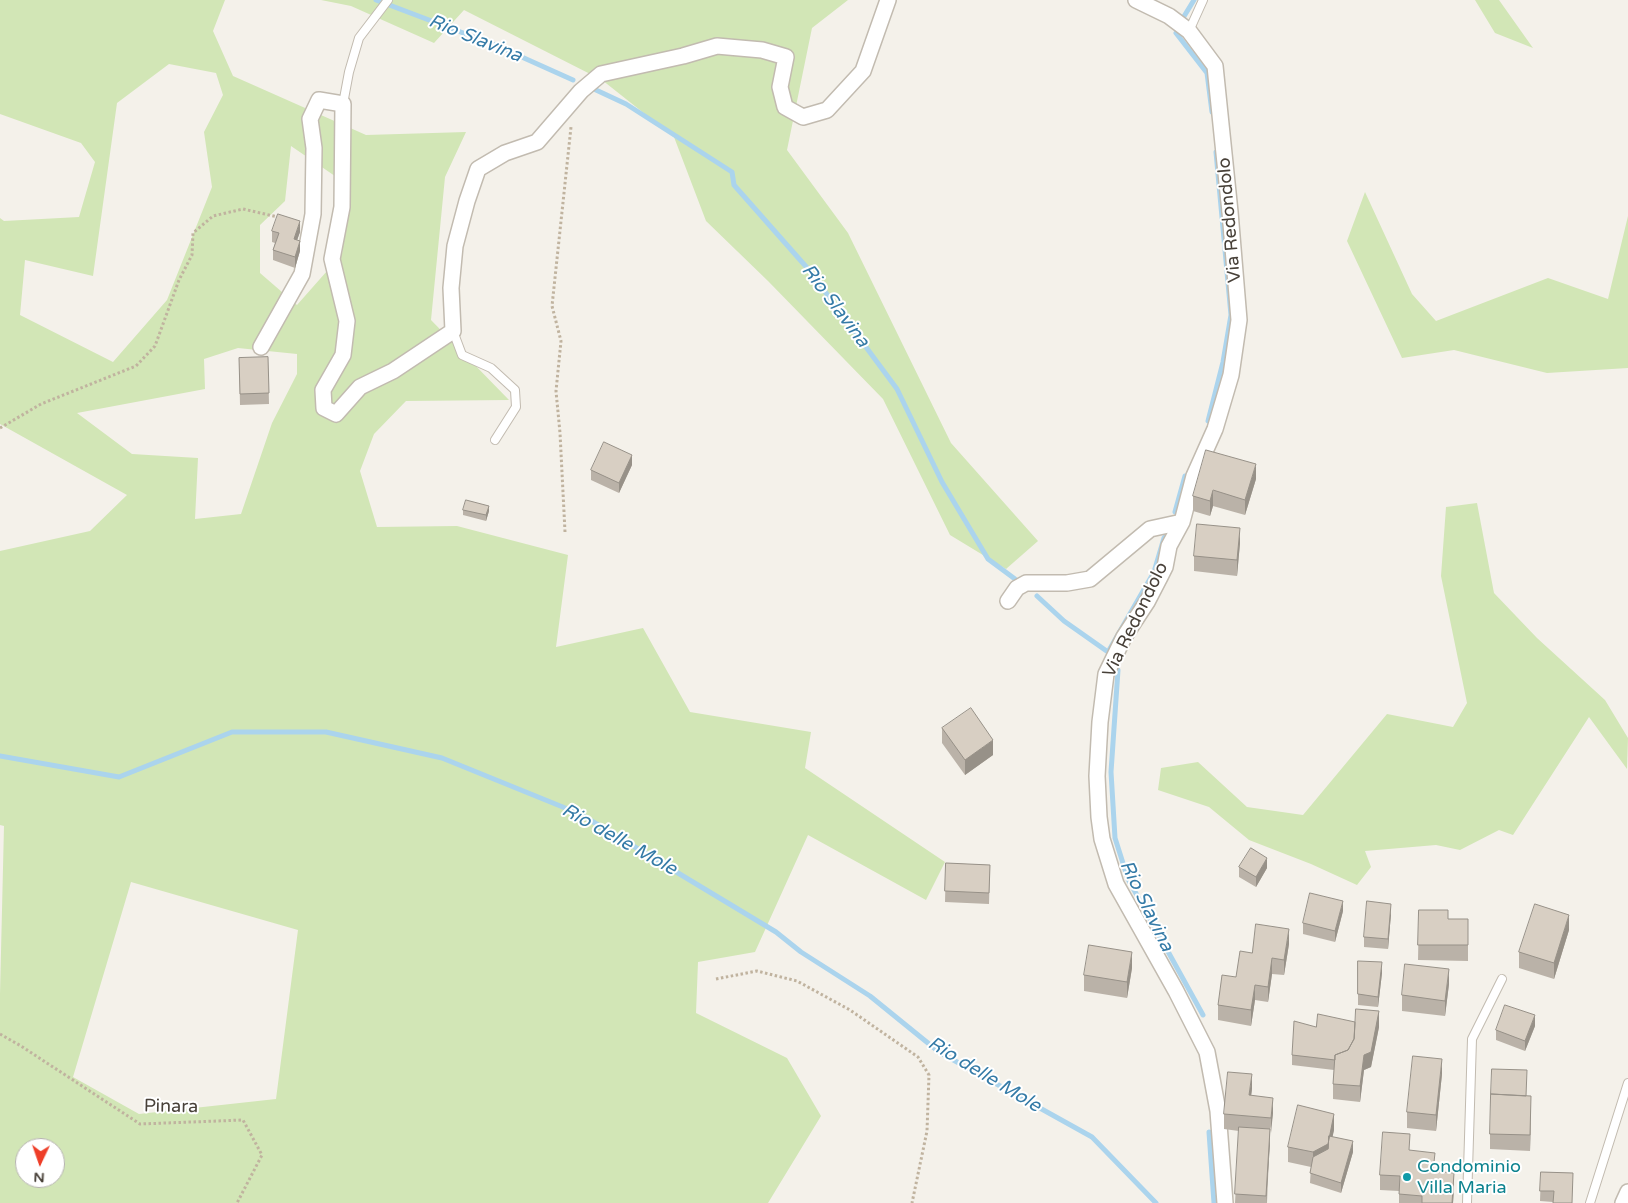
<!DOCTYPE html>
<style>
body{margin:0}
#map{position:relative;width:1628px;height:1203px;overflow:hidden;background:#f4f1ea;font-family:"Varela Round",sans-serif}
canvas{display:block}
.north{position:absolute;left:15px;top:1138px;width:50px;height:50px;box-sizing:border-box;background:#fff;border:1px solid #b6b3b0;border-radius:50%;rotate:183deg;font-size:14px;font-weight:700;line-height:20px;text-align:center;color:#484139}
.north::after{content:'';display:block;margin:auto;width:18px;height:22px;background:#ee3e28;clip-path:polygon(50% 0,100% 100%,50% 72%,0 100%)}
</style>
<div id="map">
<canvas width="1628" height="1203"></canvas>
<div class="north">N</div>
</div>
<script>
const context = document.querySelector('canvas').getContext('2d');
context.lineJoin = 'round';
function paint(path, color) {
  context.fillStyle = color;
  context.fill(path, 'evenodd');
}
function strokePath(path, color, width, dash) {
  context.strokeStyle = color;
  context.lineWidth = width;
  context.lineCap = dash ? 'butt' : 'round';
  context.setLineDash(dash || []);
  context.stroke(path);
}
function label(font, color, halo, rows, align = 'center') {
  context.font = font + ' "Varela Round",sans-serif';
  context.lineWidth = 4;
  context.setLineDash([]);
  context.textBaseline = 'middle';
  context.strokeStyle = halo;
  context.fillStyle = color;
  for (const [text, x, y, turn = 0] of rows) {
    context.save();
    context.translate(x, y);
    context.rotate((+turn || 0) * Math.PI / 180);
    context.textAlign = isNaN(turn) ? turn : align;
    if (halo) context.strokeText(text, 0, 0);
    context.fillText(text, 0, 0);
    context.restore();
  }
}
paint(new Path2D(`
 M0,0H225L213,31L233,76L366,135L466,132L445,177L431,320L509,400L406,401L374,434L360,471L377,527L457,526L568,555L556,647L643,628L690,712L811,732L805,768L945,862L926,900L808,835L755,952L698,962L696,1013L787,1058L821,1116L768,1203H0V994L4,826L0,825V551L90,531L127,495L0,424V218L4,221L79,217L95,162L81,143L0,114ZM169,64L216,73L223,95L204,132L212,187L167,300L113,362L20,315L25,260L93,276L117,103ZM291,146L351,187L342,254L297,305L260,273V225L285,201ZM238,348L297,354V374L272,423L241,514L195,519L198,458L132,454L77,413L205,389L204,359ZM131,882L298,930L276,1099L139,1114L73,1077ZM25,1148H55V1178H25Z
 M321,0H848L812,28L787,150L848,233L951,443L1038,541L1006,569L950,535L883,399L768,281L706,221L674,137L602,80L464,10L434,43L351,6Z
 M1475,0H1499L1533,48L1495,33Z
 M1365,192L1412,294L1436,321L1548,278L1608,299L1628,216V368L1547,373L1454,350L1402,358L1347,241Z
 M1477,503L1494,593L1537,638L1605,700L1628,738L1627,769L1589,717L1513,835L1499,830L1460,850L1436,845L1365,851L1371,867L1357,885L1311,864L1249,840L1209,807L1158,790L1161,768L1198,762L1247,807L1303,815L1387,714L1453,727L1467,703L1441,576L1446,507Z`), '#d2e6b6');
strokePath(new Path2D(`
 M376,0L495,45L573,80
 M1183,18L1194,0
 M1176,33L1207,73L1212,112
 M596,90L626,104L732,172L734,185L809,270L897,389L942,482L988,559L1015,579
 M1208,421L1223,362L1231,315L1216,152
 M1175,512L1185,476
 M1037,596L1064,621L1108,652L1154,572L1164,538L1169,531
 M1118,670L1111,772L1115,838L1128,879L1203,1015
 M0,756L119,777L232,732H326L442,758L580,814L776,932L801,952L870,996L939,1052L1092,1137L1156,1203
 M1209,1132L1214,1203`), '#abd4ed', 5);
const lane = new Path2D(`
 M1189,31L1203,0
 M343,104L349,72L359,38L388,0
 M453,331L462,355L491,368L515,390L516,407L495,440
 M1467,1203L1472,1039L1502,979
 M1590,1203L1628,1083`);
const street = new Path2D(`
 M1136,0L1169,16L1189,31L1215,66L1230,212L1239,320L1231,375L1215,429L1194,476L1182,522L1169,546L1165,567L1160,577L1147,602L1124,637L1106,674L1100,722L1097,776L1099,817L1102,839L1116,884L1176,991L1207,1052L1218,1111L1225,1203
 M261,347L302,274L313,214L314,148L310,119L319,100L343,104L342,207L332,259L347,321L343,355L323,390L324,408L336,414L360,387L393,371L453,331L451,288L455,246L467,201L478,169L505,153L537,142L581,91L601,74L683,56L717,46L762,50L786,57L780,87L785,107L803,117L827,110L863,71L888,0
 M1008,601L1017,588L1026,583H1067L1090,579L1150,529L1182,522
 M1623,1203L1628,1192`);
strokePath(lane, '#c2bbb0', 10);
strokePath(street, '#c2bbb0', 18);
strokePath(new Path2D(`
 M0,428L41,404L136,366L155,346L179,280L192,255L193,233L213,216L243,209L282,218
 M565,532L560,433L556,391L561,341L552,306L571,127
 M716,979L757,971L797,981L850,1010L918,1057L929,1075L927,1131L912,1203
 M0,1034L21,1046L140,1124L243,1120L262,1155L237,1203`), '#c0b39f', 3, [2.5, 2.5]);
strokePath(lane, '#fff', 8);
strokePath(street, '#fff', 15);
paint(new Path2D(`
 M272,231L300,232L297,240L300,251L295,268L273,260V250L275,243L272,242Z
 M268,357L269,404L240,405L239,358Z
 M632,465L619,493L591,480V470Z
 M1256,479L1245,515L1213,506L1210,516L1193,511V496Z
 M463,510L489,511L486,521L463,515Z
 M1240,543L1237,576L1194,571V556Z
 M942,728L993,755L965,775L942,743Z
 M946,863L990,865L989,904L945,902Z
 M1239,867L1267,868L1256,887L1239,877Z
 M1419,910L1448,919H1468V961L1418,960Z
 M1343,911L1335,942L1303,934V923Z
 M1391,914L1388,949L1364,947V937Z
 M1569,930L1554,979L1519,968V952Z
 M1289,944L1284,975L1272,974L1268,1002L1255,1000L1251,1026L1218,1020V1005L1252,953Z
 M1358,961L1382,973L1378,1007L1358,1005Z
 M1132,968L1127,998L1084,991V975Z
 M1449,984L1445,1016L1402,1011V995Z
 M1535,1026L1525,1051L1496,1040V1030Z
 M1316,1027H1379L1371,1067L1364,1070L1360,1102L1333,1099V1084L1334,1070L1292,1065V1055Z
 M1442,1074L1436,1131L1407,1128V1112Z
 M1252,1089L1251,1096L1273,1113L1270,1133L1267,1203H1235L1239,1131L1224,1129V1114Z
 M1526,1096L1531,1111L1530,1151L1490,1149V1134Z
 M1334,1130L1332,1137L1353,1152L1341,1193L1310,1183L1311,1167L1288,1162V1147Z
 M1410,1150L1454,1188L1453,1203H1399V1191L1380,1190V1175Z
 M1541,1172L1573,1173L1553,1202L1540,1201Z`), '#bab2a8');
paint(new Path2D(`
 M300,221V232L294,249V239Z
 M300,241V251L295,268V257Z
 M632,455V465L619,493V483Z
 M1256,464V479L1245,515V500Z
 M1213,490V506L1210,516V501Z
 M489,506V511L486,521V515Z
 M1240,528V543L1237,576V560Z
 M993,740V755L965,775V760Z
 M1267,858V868L1256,887V877Z
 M1343,901V911L1335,942V931Z
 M1391,904V914L1388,949V939Z
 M1569,915V930L1554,979V963Z
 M1289,929V944L1284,975V960Z
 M1132,952V968L1127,998V982Z
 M1272,958V974L1268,1002V987Z
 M1382,962V973L1378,1007V997Z
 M1449,969V984L1445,1016V1001Z
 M1255,985V1000L1251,1026V1010Z
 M1379,1011V1027L1371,1067L1364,1070L1360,1102V1086L1364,1055Z
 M1535,1015V1026L1525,1051V1041Z
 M1442,1059V1074L1436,1131V1115Z
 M1252,1074V1089L1249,1111V1095Z
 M1531,1096V1111L1530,1151V1135Z
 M1273,1098V1113L1271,1133V1118Z
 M1334,1114V1130L1328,1159L1313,1168V1152Z
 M1270,1129V1144L1266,1203V1196Z
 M1353,1141V1152L1341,1193V1183Z
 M1454,1173V1188L1453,1203H1452Z`), '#979188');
const building = new Path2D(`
 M278,214L300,221L294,239L300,241L295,257L273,250L279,233L272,231Z
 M268,357L269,393L240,394L239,358Z
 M604,442L632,455L619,483L591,470Z
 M1206,450L1256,464L1245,500L1213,490L1210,501L1193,496Z
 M466,500L489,506L486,515L463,510Z
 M1197,524L1240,528L1237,560L1194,556Z
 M971,708L993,740L965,760L942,728Z
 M1251,848L1267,858L1256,877L1239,867Z
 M946,863L990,865L989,893L945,891Z
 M1310,893L1343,901L1335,931L1303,923Z
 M1367,901L1391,904L1388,939L1364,937Z
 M1535,904L1569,915L1554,963L1519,952Z
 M1419,910H1448V919H1468V945H1418Z
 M1256,924L1289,929L1284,960L1272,958L1268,987L1255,985L1251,1010L1218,1005L1222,975L1236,977L1240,951L1252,953Z
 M1089,945L1132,952L1127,982L1084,975Z
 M1358,961L1382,962L1378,997L1358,994Z
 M1405,964L1449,969L1445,1001L1402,995Z
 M1505,1005L1535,1015L1525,1041L1496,1030Z
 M1356,1009L1379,1011L1371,1052L1364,1055L1360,1086L1333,1084L1335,1055L1348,1050L1354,1039Z
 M1318,1014L1355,1022L1354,1039L1348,1050L1335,1055V1060L1292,1055L1294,1021L1316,1027Z
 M1413,1056L1442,1059L1436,1115L1407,1112Z
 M1492,1069L1527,1070L1526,1096L1491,1094Z
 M1228,1072L1252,1074L1249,1095L1273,1098L1271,1118L1224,1114Z
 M1491,1094L1531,1096L1530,1135L1490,1134Z
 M1298,1105L1334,1114L1328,1144L1313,1152L1288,1147Z
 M1239,1127L1270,1129L1266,1196L1235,1194Z
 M1383,1132L1410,1134L1409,1150L1435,1153L1433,1171L1454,1173L1452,1203H1422V1196L1399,1194L1400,1176L1380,1175Z
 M1329,1136L1353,1141L1341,1183L1310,1173L1313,1157L1328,1149Z
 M1541,1172L1573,1173L1572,1203H1553L1554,1191H1540Z`);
paint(building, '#d8cfc3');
strokePath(building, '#979188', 1);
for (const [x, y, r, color] of [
 [1407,1177,5,"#0f9aa8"]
]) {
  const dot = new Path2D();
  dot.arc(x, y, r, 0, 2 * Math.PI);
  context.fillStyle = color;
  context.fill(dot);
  strokePath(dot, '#fff', 2);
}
label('18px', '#484139', '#fff', [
 ["Via Redondolo",1230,220,-95],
 ["Via Redondolo",1136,620,-64],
 ["Pinara",171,1107,1]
]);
label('18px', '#0d838f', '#fff', [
 ["Condominio",1417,1167],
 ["Villa Maria",1417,1188]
], 'left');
label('italic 19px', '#357ba7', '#fff', [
 ["Rio Slavina",475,39,22],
 ["Rio Slavina",835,306,53],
 ["Rio delle Mole",619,840,29],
 ["Rio Slavina",1146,906,64],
 ["Rio delle Mole",984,1075,31]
]);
</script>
